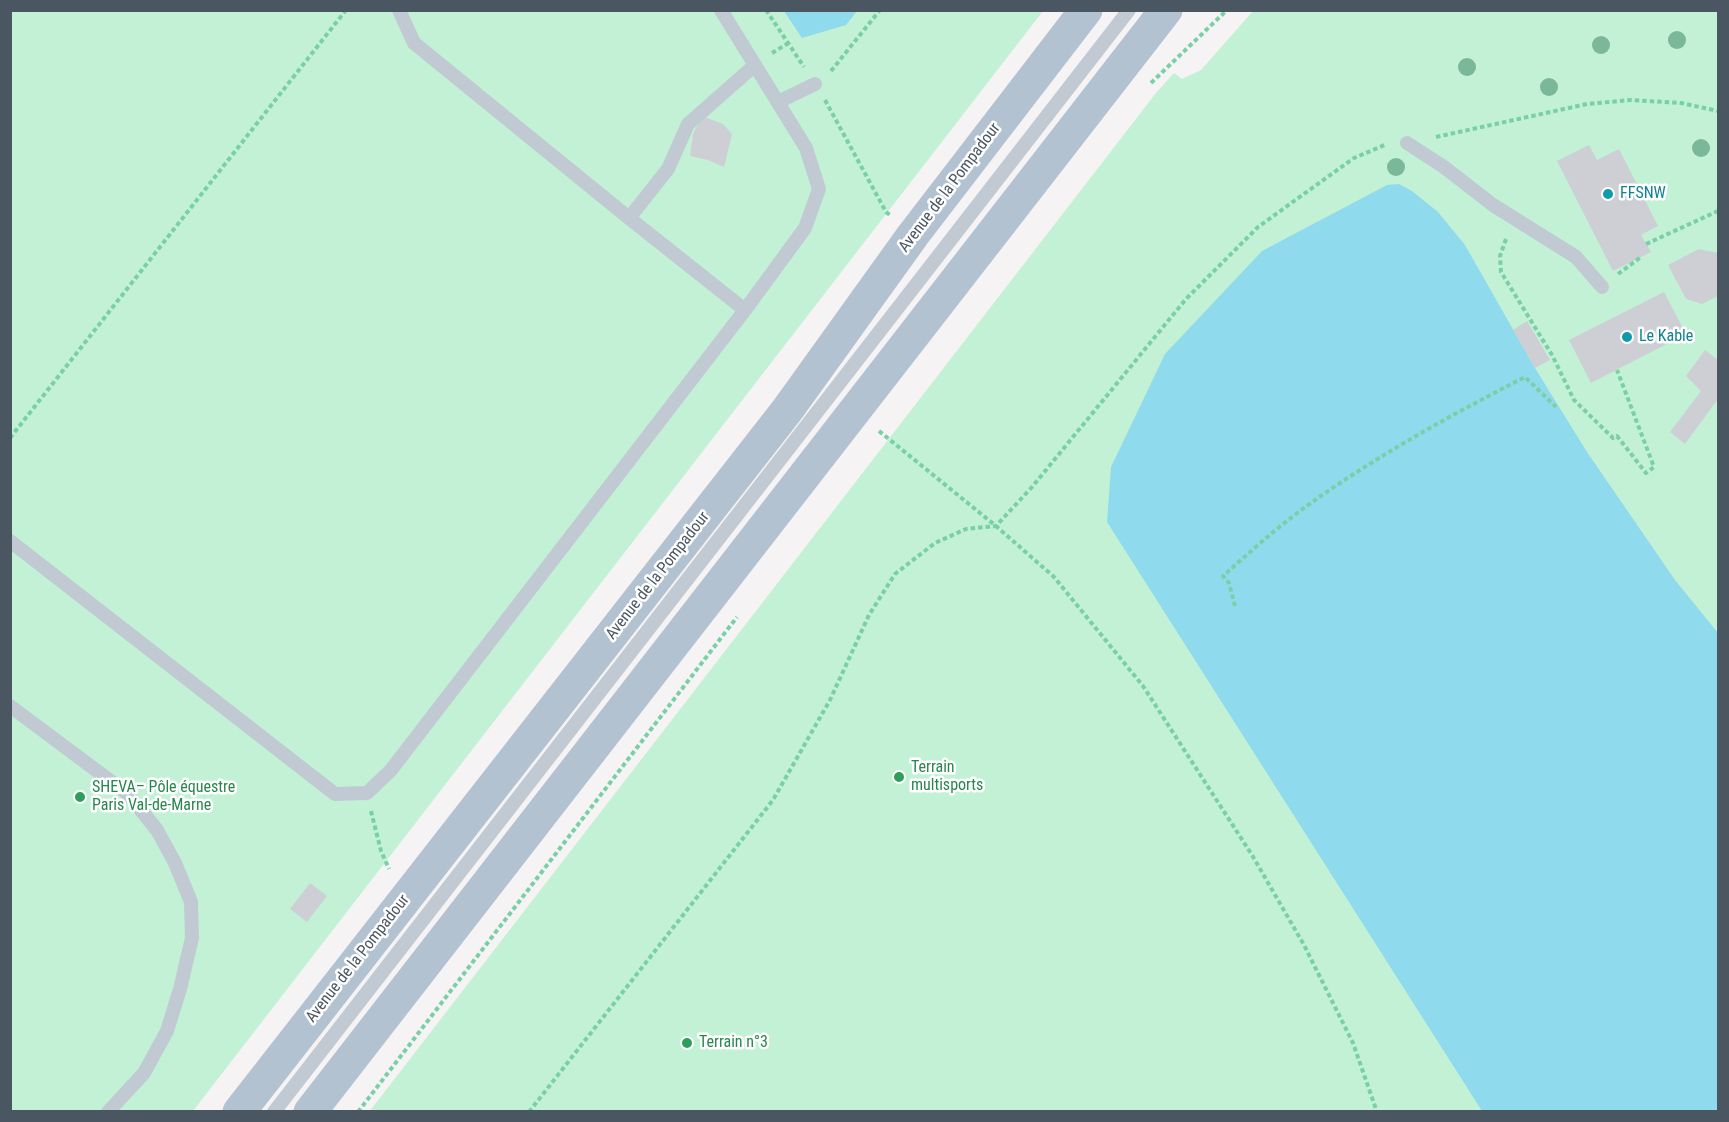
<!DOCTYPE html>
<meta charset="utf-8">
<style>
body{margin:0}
#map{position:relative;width:1729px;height:1122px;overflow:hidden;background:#f5f3f3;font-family:"Roboto Condensed",sans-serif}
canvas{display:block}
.frame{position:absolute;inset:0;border:12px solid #4a5661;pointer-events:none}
</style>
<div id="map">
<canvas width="1729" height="1122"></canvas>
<div class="frame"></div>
</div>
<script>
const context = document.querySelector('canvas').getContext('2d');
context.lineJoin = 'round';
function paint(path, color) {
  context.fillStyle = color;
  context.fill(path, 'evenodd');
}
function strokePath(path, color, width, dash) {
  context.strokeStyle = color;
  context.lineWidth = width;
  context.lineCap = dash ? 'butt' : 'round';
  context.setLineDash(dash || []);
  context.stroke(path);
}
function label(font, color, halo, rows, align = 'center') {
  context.font = font + ' "Roboto Condensed",sans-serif';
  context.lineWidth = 5;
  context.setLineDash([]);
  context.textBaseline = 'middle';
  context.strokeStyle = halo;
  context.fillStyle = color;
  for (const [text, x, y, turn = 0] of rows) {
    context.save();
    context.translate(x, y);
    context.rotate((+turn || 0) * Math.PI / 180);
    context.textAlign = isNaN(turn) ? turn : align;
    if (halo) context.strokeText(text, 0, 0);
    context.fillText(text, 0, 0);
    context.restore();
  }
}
paint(new Path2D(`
 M10,11H1043L193,1111H11Z
 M1253,11H1718V1111L369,1112L1156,93L1174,73L1182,79L1201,70Z`), '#c3f1d5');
paint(new Path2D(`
 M784,11H857L846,25L802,38Z
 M1399,184L1412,191L1438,212L1465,245L1535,368L1587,452L1675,580L1718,633V1111H1482L1107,522L1111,467L1165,354L1262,251L1387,185Z`), '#90daee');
paint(new Path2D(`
 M702,116L723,124L732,134L724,167L708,160L690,156L693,134Z
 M1589,145L1597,160L1619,149L1658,226L1641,235L1651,252L1613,271L1557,161Z
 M1699,249L1718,253V296L1702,304L1686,299L1668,265Z
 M1664,292L1686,334L1591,383L1569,340Z
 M1527,321L1550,360L1535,368L1513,330Z
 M1705,350L1718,360V399L1685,444L1670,432L1701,391L1686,376Z
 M310,883L327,896L307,922L290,909Z`), '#cdcfd5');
strokePath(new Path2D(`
 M766,10L804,67
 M772,53L787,44
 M831,71L880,10
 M1151,83L1227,10
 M825,100L886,212L891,216
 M1436,137L1587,104L1631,100L1681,103L1718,111
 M1506,239L1500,256L1501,272L1552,355L1574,400L1613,438L1617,436L1646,473L1654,467L1617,370
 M1646,244L1718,211
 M1618,274L1641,257
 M879,431L996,526L1054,577L1143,686L1252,855L1304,945L1353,1043L1377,1112
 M10,438L346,10
 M1235,606L1229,583L1223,576C1249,553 1275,529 1304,508C1373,458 1449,416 1525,377L1556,407
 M371,811L381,851L389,869
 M358,1112L737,617
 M529,1112L773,800L830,700L869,615L895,574L935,543L966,529L996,526L1032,487L1186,299L1258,227L1354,158L1387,144`), '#7ad0a6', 4, [4.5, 3]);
strokePath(new Path2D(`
 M399,10L414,43L629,218L745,310
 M778,102L815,84
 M1407,143L1444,167L1493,205L1576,257L1602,287
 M629,218L668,169L688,124L755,65
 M10,541L335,794L367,793L391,770L745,310L805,228L819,189L806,148L721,10
 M10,706L128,794L157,830L175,863L191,902L192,938L180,989L167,1031L144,1073L108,1112
 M274,1112L1129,10`), '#c1cad2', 14);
strokePath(new Path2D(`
 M239,1112L788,409L913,235L1086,10
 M310,1112L1166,10`), '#b3c2d1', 33);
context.fillStyle = '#7bb799';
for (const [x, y] of [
 [1677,40],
 [1601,45],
 [1467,67],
 [1549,87],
 [1701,148],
 [1396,167]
]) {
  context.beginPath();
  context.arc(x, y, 9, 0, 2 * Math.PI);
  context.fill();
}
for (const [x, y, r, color] of [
 [1608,194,6,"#0f9aa8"],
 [1627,337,6,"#0f9aa8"],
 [899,777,6,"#2e9e5b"],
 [80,797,6,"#2e9e5b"],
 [687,1043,6,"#2e9e5b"]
]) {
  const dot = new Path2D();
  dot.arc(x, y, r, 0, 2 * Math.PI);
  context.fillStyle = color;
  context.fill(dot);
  strokePath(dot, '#fff', 2);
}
label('16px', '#4a5661', '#fff', [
 ["Avenue de la Pompadour",950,188,-53],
 ["Avenue de la Pompadour",658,576,-52],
 ["Avenue de la Pompadour",358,959,-52]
]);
label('16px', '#0d838f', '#fff', [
 ["FFSNW",1620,194],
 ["Le Kable",1639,337]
], 'left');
label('16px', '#27864d', '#fff', [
 ["Terrain",911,768],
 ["multisports",911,786],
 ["SHEVA– Pôle équestre",92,788],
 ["Paris Val-de-Marne",92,806],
 ["Terrain n°3",699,1043]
], 'left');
</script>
